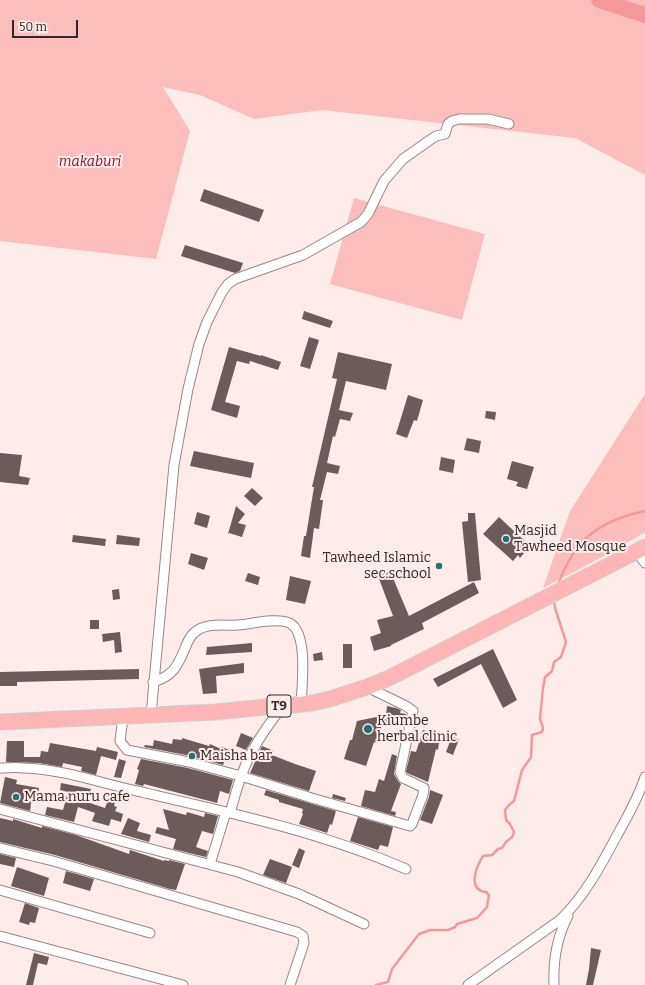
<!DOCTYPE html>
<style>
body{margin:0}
#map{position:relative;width:645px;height:985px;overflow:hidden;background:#feeceb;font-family:Bitter,serif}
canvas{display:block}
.scale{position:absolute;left:12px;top:20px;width:66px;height:18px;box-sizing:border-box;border:2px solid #2f2828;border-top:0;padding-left:5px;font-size:12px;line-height:14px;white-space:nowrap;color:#2f2828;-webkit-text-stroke:3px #feeceb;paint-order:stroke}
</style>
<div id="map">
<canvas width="645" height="985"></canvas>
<div class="scale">50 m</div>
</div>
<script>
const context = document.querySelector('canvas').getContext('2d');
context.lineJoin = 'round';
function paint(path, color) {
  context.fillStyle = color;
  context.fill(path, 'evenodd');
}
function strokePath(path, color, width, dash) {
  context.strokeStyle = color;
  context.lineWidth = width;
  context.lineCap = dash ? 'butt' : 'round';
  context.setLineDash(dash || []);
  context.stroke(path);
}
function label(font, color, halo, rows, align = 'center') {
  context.font = font + ' Bitter,serif';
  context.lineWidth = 4;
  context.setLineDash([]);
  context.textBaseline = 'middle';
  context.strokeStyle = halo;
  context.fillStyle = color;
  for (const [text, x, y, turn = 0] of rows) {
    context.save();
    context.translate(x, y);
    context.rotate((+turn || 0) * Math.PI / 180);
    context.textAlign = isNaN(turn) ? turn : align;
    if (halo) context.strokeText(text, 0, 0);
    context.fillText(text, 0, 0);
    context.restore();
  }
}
paint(new Path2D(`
 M0,0H645V175L575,138L322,110L254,119L200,95L163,87L190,131L156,259L0,241Z
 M354,198L485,234L462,320L330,284Z
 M645,394V532L606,555L543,588L570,511Z`), '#fbbebd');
strokePath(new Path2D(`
 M558,585C574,540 598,521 645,511
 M376,985L388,982L392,969L419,934L430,930H448L455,927L457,924L477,918L487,907L489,895L486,892C467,890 476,867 483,856L492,855L498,849L502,848L506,842L512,837L513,835L514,832L510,824L506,820L505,810L509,805L514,801L522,770L531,757L532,735L542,732L543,728L540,719L543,688L545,677L552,671L554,662L561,657L566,642L555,608L554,600`), '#f3999a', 2.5);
strokePath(new Path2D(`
 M599,0L645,15`), '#f3999a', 16);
paint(new Path2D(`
 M204,189L264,210L259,222L200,201Z
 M185,245L243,263L240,271L235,273L181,256Z
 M304,311L333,321L330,328L302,319Z
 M309,337L319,340L310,369L300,366Z
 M229,347L261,356V355L281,362L278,370L250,361L249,364L237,361L225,402L240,406L237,418L211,410Z
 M338,352L392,364L386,390L346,381L339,410L353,413L350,421L340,419L335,437L333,436L327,463L340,466L338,474L327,472L320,500H323L319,529L314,528L310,558L301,556L304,536H306L314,487H312L337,379L332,378Z
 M408,395L423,400L417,421L414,420L407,438L396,434Z
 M486,411L496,412L495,420L485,418Z
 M467,438L481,441L479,453L464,450Z
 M194,451L254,463L251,478L190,466Z
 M0,453L22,455L19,476L30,478L28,485L0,482Z
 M441,457L455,460L453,473L439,470Z
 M512,461L534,467L527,489L516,486L518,482L507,479Z
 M252,488L263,498L255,506L244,496Z
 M236,506L245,514L238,523L246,525L242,537L229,533L228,534Z
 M197,512L210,516L207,528L194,524Z
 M468,513H475L481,580L468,582L462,522L468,521Z
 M499,517L528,544L522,550L525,552L520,558L518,555L513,561L483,534Z
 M73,535L106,539L105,546L72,542Z
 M117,535L140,538L139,546L116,544Z
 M191,553L208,558L204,570L188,564Z
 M390,571L409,616L474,582L479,593L422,623L424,629L391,645V646L374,651L370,637L381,633L377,620L393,616L378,576Z
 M248,573L260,577L258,585L245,581Z
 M290,576L311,581L305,604L286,600Z
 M119,589L120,599L113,600L112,590Z
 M90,620H99V629H90Z
 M120,632L122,652L115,653L114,640L103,642L102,634Z
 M252,643V652L206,655L207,647Z
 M343,644H352V668H343Z
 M493,649L517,700L503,708L481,664L438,687L433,679Z
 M322,652L323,660L314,661L313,654Z
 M244,663V673L216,676L217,693L203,694L199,669Z
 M139,669V679L17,682V686H0V672Z
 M387,706L396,708L401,710L400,713L406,714L403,727L382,724L377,743L374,742L366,766L344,759L350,740H352L357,721L386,715Z
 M423,730L440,736L438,750L436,749L428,782L407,773L406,771L411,751L416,752Z
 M241,733L253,738L246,750L236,746Z
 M452,736L459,739L453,755L446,752Z
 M182,738L209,746L210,744L221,749L222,747L229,750L223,765L191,756L144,747L145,745L153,746L154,740L172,744L173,739L182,740Z
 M7,741H24V757H40L41,751L48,752L50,743L96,751L97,747L118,752L116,760L101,756L96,775L81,771L82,767L63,763L62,767L39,763L6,762Z
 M262,746L274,751L272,755L295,764L316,771L309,791L250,773Z
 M392,754L397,756L394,774L398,781L401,784L391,811L396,812L395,816L361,806L365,790L375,792L379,779L384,781Z
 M119,759L126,761L121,778L114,777Z
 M141,759L188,768L233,780L229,794L220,791L217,803L144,784L143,786L135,784L139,770L137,769Z
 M5,777L17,780L16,784L39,788L38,796L32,795L30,811L0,803Z
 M61,783L91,789L87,802L105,808L111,792L117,795L114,806L117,807L115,811L123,814L121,822L111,819L109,826L92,821L95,813L78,807L74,822L45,815L47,807L63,810L68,792L60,790Z
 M266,790L336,811L332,825L330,824L327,833L299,824L303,814L302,813L303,809L279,802V800L264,795Z
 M430,790L443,795L432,824L420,820L429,797Z
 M333,794L346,798L345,801L332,798Z
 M163,809L186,815L187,812L204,817L205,813L218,816L213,834L202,831L196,847L208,851L206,857L173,849L176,839L155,833L157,827L169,830Z
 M358,817L393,827L388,847L380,845L378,850L350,841Z
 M0,818L13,821V819L42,828V826L76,835L129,854L130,850L164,861V860L169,861V860L185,864L176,890L170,889L55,855L0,842Z
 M128,818L140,823L137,831L151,835L149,842L121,834Z
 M299,848L305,851L299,868L292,865Z
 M0,854L16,858L14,867L0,864Z
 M270,859L292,867L286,883L263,875Z
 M17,867L49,878L44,896L11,886Z
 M66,871L94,879L90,891L63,883Z
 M25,903L39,908L35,923L30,922L29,925L19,922Z
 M591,948L601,950L593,985H586L589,969Z
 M34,953L49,957L47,965L38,963L33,985H26Z`), '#6b5b5b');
const minor = new Path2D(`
 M636,551L645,563
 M153,682C174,676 178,665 186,646C188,641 190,636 194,633C205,622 224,626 238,625C251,624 275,618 287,622C309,628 302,685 301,704
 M151,715L174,465L188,389L199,344L207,322L222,292L228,284L235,279L303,255L361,222L368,214L384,181L403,159L430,140L436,136L445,134L448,124L452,121L459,119H488L509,124
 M123,717L120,741L127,750L189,762L241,776L315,799L410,826L412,824L423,795L424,788L403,778L400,772L413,711L406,706L367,687
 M0,768C8,768 16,767 24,768C62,769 100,783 137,791C228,812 321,832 406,869
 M0,809L238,872L299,894L364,924
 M230,813C234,800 237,787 242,774C251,749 266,727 283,706
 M0,848L53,861L297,932L303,936L304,943L290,985
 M210,864L226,812
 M0,890L150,933
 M0,936L183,985
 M468,985L560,920C584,897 600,867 615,839C626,819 638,799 645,777
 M554,985C553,961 557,937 568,916`);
const trunk = new Path2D(`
 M0,722L215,712L265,707L283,706L312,703L330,699L367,687L389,678L645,547`);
strokePath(minor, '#988787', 11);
strokePath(trunk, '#d1d0d0', 17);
strokePath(minor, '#fff', 9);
strokePath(trunk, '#feb6b6', 15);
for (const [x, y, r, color] of [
 [506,539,4,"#277174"],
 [439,566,4,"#277174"],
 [368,729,5,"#277174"],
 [192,756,4,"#277174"],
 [16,797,4,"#277174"]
]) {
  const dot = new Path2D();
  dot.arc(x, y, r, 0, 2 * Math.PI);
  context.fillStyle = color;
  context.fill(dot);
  strokePath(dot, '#feeceb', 1.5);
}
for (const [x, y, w] of [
 [279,706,24]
]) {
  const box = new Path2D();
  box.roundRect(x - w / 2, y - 11, w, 22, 3);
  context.fillStyle = '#feeceb';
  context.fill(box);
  strokePath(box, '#2f2828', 1);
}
label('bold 13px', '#2f2828', null, [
 ["T9",279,706]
]);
label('italic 14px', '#7e1525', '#feeceb', [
 ["makaburi",90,162]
]);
label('14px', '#2f2828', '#feeceb', [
 ["Masjid",514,531],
 ["Tawheed Mosque",514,547],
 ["Tawheed Islamic",431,558,"right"],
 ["sec.school",431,574,"right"],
 ["Kiumbe",377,721],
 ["herbal clinic",377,737],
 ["Maisha bar",200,756],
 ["Mama nuru cafe",24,797]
], 'left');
</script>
